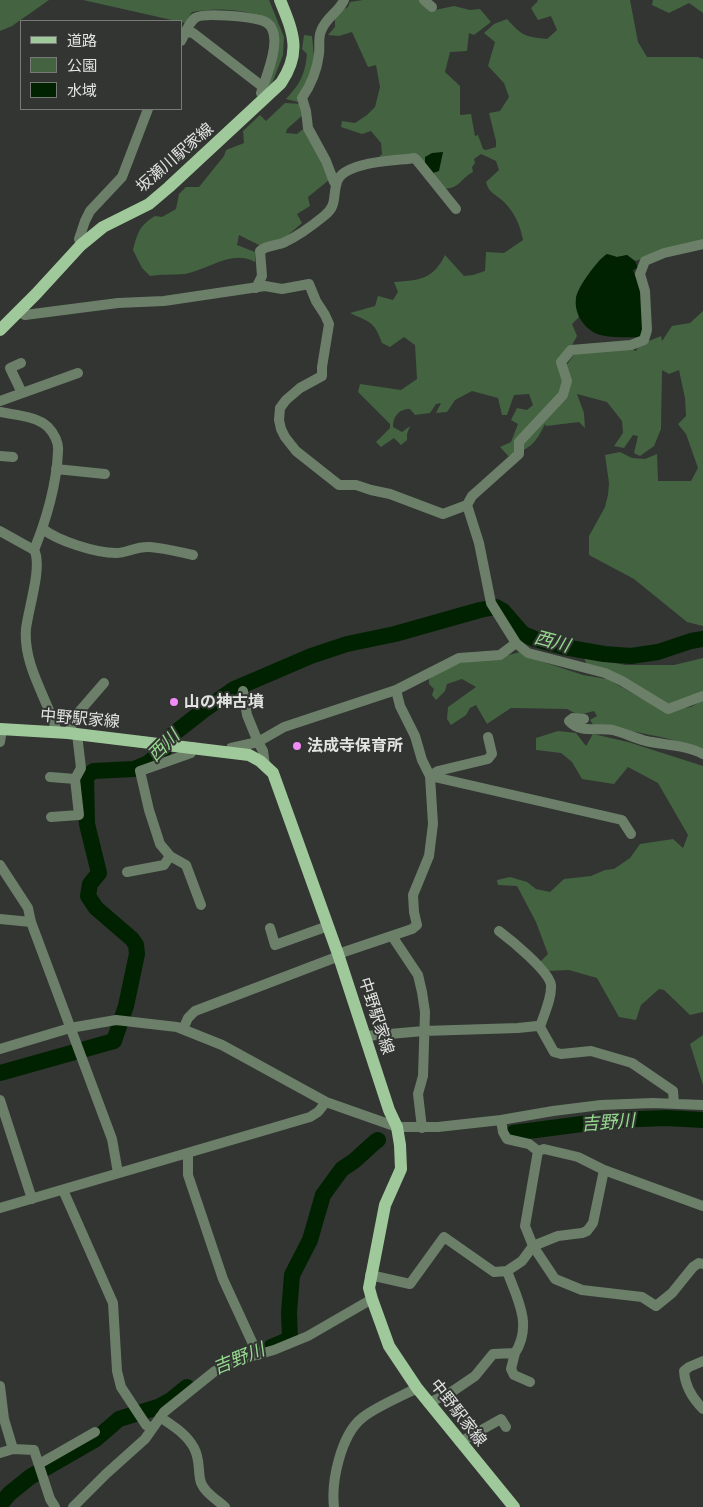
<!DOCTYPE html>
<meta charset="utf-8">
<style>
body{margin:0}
#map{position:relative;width:703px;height:1507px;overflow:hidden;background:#323532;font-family:Quicksand,"Noto Sans JP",sans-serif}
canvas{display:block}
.legend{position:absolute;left:20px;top:20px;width:162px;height:90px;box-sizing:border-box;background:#323532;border:1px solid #787a78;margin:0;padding:6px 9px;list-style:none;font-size:15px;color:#e1e2e1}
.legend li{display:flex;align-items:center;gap:10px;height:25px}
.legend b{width:25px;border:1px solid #787a78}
</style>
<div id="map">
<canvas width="703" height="1507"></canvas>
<ul class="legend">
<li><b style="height:6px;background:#a0c99b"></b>道路</li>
<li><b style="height:14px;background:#446341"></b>公園</li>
<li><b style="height:14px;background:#012200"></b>水域</li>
</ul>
</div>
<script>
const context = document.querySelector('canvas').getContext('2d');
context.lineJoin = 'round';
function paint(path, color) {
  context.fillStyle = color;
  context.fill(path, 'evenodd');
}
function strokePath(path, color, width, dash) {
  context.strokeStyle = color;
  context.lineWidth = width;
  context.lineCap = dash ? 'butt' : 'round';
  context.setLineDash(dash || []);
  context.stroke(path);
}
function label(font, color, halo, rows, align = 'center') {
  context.font = font + ' Quicksand,"Noto Sans JP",sans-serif';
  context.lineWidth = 4;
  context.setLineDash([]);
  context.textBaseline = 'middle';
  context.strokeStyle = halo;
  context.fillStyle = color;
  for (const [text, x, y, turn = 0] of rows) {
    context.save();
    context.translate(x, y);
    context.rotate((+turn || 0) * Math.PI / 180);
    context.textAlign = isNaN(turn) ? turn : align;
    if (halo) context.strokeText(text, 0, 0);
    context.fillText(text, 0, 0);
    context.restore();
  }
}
paint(new Path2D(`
 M0,0H49L12,26L0,31Z
 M83,0H269L284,37L283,55L271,86L266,84L272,21C248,9 217,7 192,12L185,23Z
 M363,0H421L435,10L454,6L470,10L480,9L491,22L474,35L469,33L467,51L450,52L445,72L460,86V115L471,114L475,136L478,135L483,149L486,150L496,147V141L489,113L500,111L509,97L504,83L488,66L495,42L484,33L494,24L507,19C521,35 525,37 547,39L557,30L551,16L538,20L531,8L538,1L537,0H630L638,42L647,57H698L703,59V241L635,261L627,255L617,257L607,254L576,298L579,317L572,324L577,336L571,347L558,364L566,366L575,353L624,346L636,351L639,345L661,336L662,341L672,326L690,323L703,311V626L687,622L634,579L589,555V536L605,507L608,495L609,483L605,455L620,452L632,458L645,459L657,454L658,481H691L698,468L686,434L678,424L686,416L685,398L679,370L669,374L662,370L661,429L654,446L640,456L634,453L638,436L633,435L624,448L614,446L623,433L622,421L607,402L577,394L584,413L585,428L579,422L546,426L545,424C541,432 537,440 531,445C524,451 517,452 511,459L500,447L511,442L518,424L511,420L517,408L527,410L533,405L529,394L514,395L507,415H502L498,398L472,391L455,400L447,412L436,413L441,403L436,404L430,413L415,415L410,409C399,409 393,416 393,427L402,432L410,426L407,434V440L401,445L394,438L381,447L376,442L390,428V424L358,392L360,384L401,390L417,379L415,345L404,337L390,347L382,343C374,321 371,323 350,313L375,306L378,296L393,300L398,292L394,282C419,280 433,280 445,255L464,276L473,275L485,271L486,252L504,253L523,240C520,225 515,213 504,202C496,194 489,194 486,182L499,170L496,161L481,154L474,159L475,163L472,167L473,172C462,177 458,191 443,188L420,162L419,154L415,153L412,157L375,161L382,154L381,143L371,131L362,134L341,127L342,121L355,123L367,115L375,107L380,87L376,65L368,67L352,32L339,36L328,35L335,27V14L348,7L350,2Z
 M653,0H703V13L689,3L669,13L652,5Z
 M304,35L312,36L314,56L312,72L298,102L286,99C300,84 305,75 307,54L302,49Z
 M285,103L303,104L304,114L287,129L286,133L297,134L303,129C316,144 320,162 329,180L308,197L310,206L297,214L302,223L281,241L261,246L239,235L237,245L255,252V262C232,249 208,270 185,274C173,275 161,274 150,276L142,268L133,250C138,232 139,226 155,216L162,217L176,209L179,194L186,187H199L224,156L226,150L244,143L243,131L260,115L266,121Z
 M520,652L534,659L583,675L607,679L664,711L691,707L703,700V750C668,736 632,731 594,726L590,720L597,716L594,711L579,715L567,709L511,708L487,724L476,705L470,708L466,715L451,725L447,719L448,707L476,687L462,679L447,684L445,691L436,700L432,695L434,689L429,684V679L452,664L501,657Z
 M584,658L626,665H674L703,658V694L667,705L588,667Z
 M558,731L576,733L586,746L593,734L628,742L703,766V1012L690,1015L664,990L659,989L641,1005L636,1020L619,1017L597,978L569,970L546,971L540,962L548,954L536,922L517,886L498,885L497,880L510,877L527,882L536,889L550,892L564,879L591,876L605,870L614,869L630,858L640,844L673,839L683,848L688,835L658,783L628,767L614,784L582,779L572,762L561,753L536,750V738Z
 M703,1035V1085L690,1044Z`), '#446341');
paint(new Path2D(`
 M443,152L439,171L433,173L425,164V157L432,153Z
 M607,254L617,257L627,255L635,261L638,268L633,270L643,299V337C630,337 604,339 593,332C582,325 574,312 576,298C577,288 598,259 607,254Z`), '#012200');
strokePath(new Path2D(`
 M0,1073L114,1041L126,1006L137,954L136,945L132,939L96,908L88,896L90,884L99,873L87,824L86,776L94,771L134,769L148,763L163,751L172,735L204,710L234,689L311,656L347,644L395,634L480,610L496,607L503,611L523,634L535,639L564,647L604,654L631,656L658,652L691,641L703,639
 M513,1133L612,1120L666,1118L703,1120
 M271,1347L290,1339L289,1313L292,1275L310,1240L323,1195L342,1169L354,1161L375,1142L378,1140
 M0,1505L9,1494L30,1477L96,1439L119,1419L158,1407L171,1400L187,1387`), '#012200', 16);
strokePath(new Path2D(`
 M424,0L432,7
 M186,32L193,33L263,87
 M181,41C185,34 189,22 195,18C203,12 250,17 260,20C265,21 270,24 272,29C280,44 266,77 261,93L267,97
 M336,183L334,182L326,161L308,128L306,111L302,98C311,85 317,71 319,54C320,47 318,38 321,31C326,17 339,12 344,0
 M703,244L664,253L645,261L640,274L645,291L647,330L644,340L631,345L571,350L561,362L567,381L563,395L519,442V454L472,496L467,505L479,543L491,603L516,643L528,653L605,673L622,681L668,709L703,696
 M81,245L79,239L85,221L90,211L122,177L148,109
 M256,288L262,276L260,251C266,245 277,246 285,242C298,236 313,225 324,216C338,205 332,197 337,182C343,161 396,161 415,158L456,209
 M19,312L25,315L118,303L164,301L265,286L282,289L309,284L316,301L325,315L329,324L322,367V376L300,388L286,400L280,408L279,420L281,429L285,437L296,451L339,485H356L371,490L390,494L443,514L467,505
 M21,363L10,368L22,393
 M0,401L78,373
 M0,412C14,415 37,416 48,427C54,433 59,443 58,451C57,483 46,521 34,550
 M0,456L13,457
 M56,469L105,474
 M43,529C58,541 96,553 116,553C127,553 136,546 150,547C164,548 179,552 193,555
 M0,531L34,550C43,565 28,610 26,629C23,665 47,698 57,732
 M243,691L247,715L258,742L284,727L396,690L459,658L500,655L516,643
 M584,719L573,718L569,721C580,734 598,727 613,730C624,733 635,738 646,741C665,745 686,745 703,754
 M68,733L78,713L104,683
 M0,742L2,729
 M193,747L191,753L140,771L149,810L160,844L170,856L186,865L201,905
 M230,752L231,748L258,742L263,751L265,766
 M430,776L622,820L631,834
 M430,776L438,771L488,759L492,754L488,737
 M50,777L75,779
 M51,817L79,815L75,779L81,768L77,734
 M0,865L28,908L31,922L112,1139L118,1173
 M127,872L164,865L170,856
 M0,919L31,922
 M270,928L275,945L328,926
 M499,931C511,940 549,971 551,985C552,998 544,1014 540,1027
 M392,936L418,975L422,992L425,1012L423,1076L418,1094L422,1128
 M183,1029L188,1018L195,1011L334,958L338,954L412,929L417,925L414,912L413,895L429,856L433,824L430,776L422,760L415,736L400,706L396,690
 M366,1036L424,1031L518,1028L537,1026L540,1027L554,1052L561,1054L591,1051L632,1063L673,1091L674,1104
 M0,1049L70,1028L116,1020L177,1027L222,1045L326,1102L397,1127H438L501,1120L553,1111L601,1105L653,1103L703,1105
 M0,1100L32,1199
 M501,1120L503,1132L507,1139L529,1144L538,1151L525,1226L533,1246L555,1279L582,1290L642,1297L656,1306L672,1293L693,1267L699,1263L703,1264
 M538,1151L544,1149L578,1157L604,1170L703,1206
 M188,1153V1175L223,1279L258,1355
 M63,1190L113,1303L117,1371L121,1387L146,1425L152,1428
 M0,1208L310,1117L318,1112L326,1102
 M370,1275L410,1284L444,1237L494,1272L507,1271L522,1261L533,1246L558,1236L582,1233L587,1231L593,1223L604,1170
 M515,1353L511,1369L514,1375L530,1382
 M703,1361L689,1367L684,1371C685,1387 693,1399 703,1409
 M0,1386L4,1419L13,1449L34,1450L50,1499L55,1507
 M428,1403L450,1393L475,1376L493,1354L515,1353C533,1325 517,1298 507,1271
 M160,1417C173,1426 187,1434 194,1448C200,1459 198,1468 200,1479C202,1491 216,1499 225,1507
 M460,1442L501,1419L506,1427
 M0,1453L13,1449
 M39,1464L95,1432
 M73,1507L106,1474L145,1439L164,1412L215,1371L238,1360L274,1350L308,1336L372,1299
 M334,1507C331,1481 341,1435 362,1418C375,1407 402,1396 417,1388`), '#6b7f69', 10);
strokePath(new Path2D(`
 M0,330L36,294L81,245L103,227L149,204L169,187L281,83C302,52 293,32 280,0
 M0,729L68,733L249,755L260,761L273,773L338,954L389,1110L397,1127L400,1145L401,1169L385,1205L369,1288L372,1299L389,1346L417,1388L514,1507`), '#a0c99b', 12);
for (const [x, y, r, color] of [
 [174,702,5,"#f18bf5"],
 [297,746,5,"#f18bf5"]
]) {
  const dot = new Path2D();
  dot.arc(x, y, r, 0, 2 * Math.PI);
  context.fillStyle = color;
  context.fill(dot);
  strokePath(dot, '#323532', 2);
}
label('16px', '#e1e2e1', '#323532', [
 ["坂瀬川駅家線",175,158,-41],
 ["中野駅家線",80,719,5],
 ["中野駅家線",376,1016,72],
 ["中野駅家線",458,1413,52]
]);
label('bold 16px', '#e1e2e1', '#323532', [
 ["山の神古墳",184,702],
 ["法成寺保育所",307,746]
], 'left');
label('italic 18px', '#95d98f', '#323532', [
 ["西川",552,642,15],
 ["西川",164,746,-45],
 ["吉野川",608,1123,-4],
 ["吉野川",239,1359,-22]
]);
</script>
